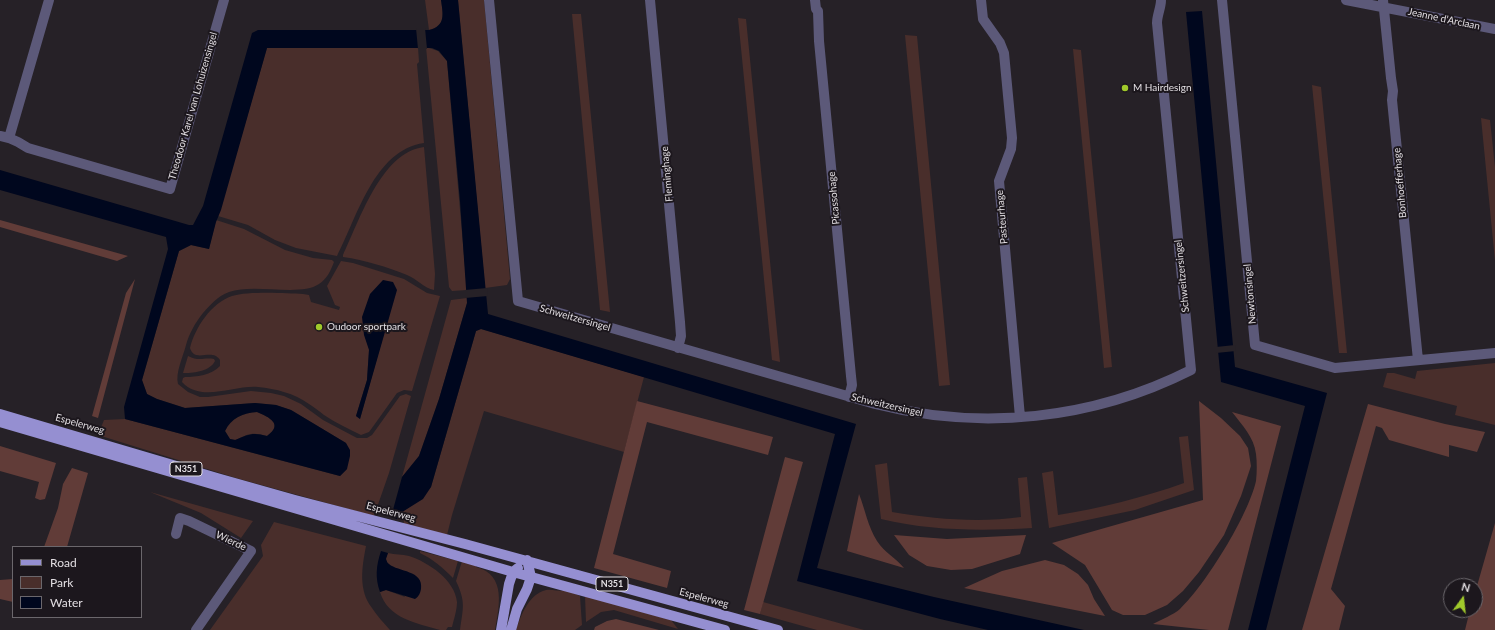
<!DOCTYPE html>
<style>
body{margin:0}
#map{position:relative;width:1495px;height:630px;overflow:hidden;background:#262127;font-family:Lato,sans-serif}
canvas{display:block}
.legend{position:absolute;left:12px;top:546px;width:130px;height:72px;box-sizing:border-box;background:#1c171d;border:1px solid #6b676c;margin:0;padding:5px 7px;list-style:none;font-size:12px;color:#e2dee2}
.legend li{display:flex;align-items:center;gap:8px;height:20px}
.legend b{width:20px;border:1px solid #6b676c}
.north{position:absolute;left:1443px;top:578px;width:40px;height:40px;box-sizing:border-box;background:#1c171d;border:1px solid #6b676c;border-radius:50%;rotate:15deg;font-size:11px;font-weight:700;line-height:16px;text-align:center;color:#e2dee2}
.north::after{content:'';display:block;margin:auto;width:14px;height:18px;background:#a0c92b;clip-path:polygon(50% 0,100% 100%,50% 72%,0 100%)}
</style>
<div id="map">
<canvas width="1495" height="630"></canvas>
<ul class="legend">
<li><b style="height:5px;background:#958fd1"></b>Road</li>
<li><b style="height:11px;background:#492e2b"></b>Park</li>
<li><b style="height:11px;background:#00071e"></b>Water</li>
</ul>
<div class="north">N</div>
</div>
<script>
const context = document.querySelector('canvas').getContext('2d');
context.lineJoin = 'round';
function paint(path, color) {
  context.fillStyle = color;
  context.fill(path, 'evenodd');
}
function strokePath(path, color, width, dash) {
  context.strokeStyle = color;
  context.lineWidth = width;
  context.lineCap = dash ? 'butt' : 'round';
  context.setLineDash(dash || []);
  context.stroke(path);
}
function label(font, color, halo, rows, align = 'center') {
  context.font = font + ' Lato,sans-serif';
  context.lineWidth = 4;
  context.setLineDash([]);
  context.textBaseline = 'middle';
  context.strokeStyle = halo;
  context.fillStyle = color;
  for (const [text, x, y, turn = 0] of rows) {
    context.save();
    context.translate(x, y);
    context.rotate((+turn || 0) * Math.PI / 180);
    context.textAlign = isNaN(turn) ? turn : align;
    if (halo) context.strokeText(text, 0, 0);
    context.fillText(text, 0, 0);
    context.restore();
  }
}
paint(new Path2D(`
 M425,0H441C443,14 446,26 429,30Z
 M458,0H484L510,279L507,285L485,288Z
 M572,14H581L610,312L600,310Z
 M738,18L746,19L780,362L772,360Z
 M905,35L917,36L950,385L939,386Z
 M418,47L419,62L417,64L424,143C374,150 357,218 337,256L296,248L275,240L248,225L218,216L267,48Z
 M426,47L438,51L447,61L467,290L452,291L449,287Z
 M1073,49L1081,50L1112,367L1104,368Z
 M1312,85L1321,87L1347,353H1339Z
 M1481,118L1490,120L1495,167V261Z
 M424,147L435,274L434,290C424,288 417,279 407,275C387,267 365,260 343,257V255C359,222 381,152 424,147Z
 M216,220L244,229L285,250L313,258L332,260L334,262C331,270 327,279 319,284C300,297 254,283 229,292C218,296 210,305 203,313C195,323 189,334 186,345C183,357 175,373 178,384L188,392L200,397H208L251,391L271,393L284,396L301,404L323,420L357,438H367L372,435L400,396L406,394L411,396L389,473L374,516L236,478L98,435L104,420L125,419L340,476L347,469L346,443L291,410L276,405L255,403L185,408L157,399L147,394L142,380L179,251L191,245L209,249Z
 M341,261L353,263L404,279L427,293L440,296L412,391L404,390L397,393L372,428L369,432L361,435C349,429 336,423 324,415C319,411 314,407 309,404C294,393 276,389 258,387C234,385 201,403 182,382L183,378L185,377C196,377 212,375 220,366V360C212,347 195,364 190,348C195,328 211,303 232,296C248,291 286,293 303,294L309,295L311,302L339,310L340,307L335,305L327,286ZM396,290L360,419L356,416L367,380L369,350Z
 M467,298V303L439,399L419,456L402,477L451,300Z
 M481,329L644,377L624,452L484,411L452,515L447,535L403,524L404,521L397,519L399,514L409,507L431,487L476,331Z
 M188,356C200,362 203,357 214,359L215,361C210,371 195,373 185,373H183Z
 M1495,363V425L1455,415L1457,406L1383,387L1387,373H1394L1415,379L1417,371Z
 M257,412C269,417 284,424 267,436C253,432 249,433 236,440L230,439L225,431C231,418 243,413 257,412Z
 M1188,436L1194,490L1135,510L1049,528L1042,473L1053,471L1058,515C1101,508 1142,498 1184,483L1179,437Z
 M887,463L892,512C935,519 978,523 1021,517L1018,478L1027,477L1032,528C982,531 931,531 881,519L875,465Z
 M150,492L253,521L241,538L201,513Z
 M274,522L366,546C362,567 358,590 372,608C377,616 384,623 390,630H210L263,556L261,545Z
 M420,551L458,561L453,578C443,568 433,559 420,553Z
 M388,553C395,555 402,554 409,556C428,562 455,580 457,602C457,610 454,619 452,627H448L446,630H440C417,623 388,619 380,592L386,590L405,597L385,559Z
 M462,561L476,565V567C507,575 499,607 495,630H460C463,608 466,602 456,581Z
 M564,589L580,596L582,625L575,630H516C521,615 529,594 546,590C551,589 558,591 562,591Z
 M585,596L671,620L678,629L614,610L601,612L586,622Z
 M763,602L864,630H817L760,614Z`), '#492e2b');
paint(new Path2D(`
 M0,220L128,256L117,261L0,227Z
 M135,279L98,418L92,416L126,293Z
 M637,401L773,437L768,455L647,422L613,554L671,571L667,588L594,568Z
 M1199,401L1221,418L1240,436L1248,448L1251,466L1241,496L1224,535L1199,572L1183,591L1167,605L1145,615H1123L1112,610L1085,565L1052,543L1203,500Z
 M1368,404L1445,424L1485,432L1477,452L1449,445V457L1389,440L1382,428L1376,426L1331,589L1345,606L1339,630H1302Z
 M1232,412L1281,426L1228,630H1209L1153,624C1162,619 1173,615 1180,609C1206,584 1248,516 1256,481C1257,472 1257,462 1256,454C1254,437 1242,425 1232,412Z
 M0,446L56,463L45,499L40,500L35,498L39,482L0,471Z
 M785,457L803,462L760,614L744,610Z
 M72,468L88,473L67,547H44L58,508L63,484Z
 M859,494C865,509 868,527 877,541C885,553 896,558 904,568L847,551Z
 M1495,523V630H1465L1470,610H1475V593Z
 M894,535L947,539L1026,535L1020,554L972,569L951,570L927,566L909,555Z
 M1045,560L1064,565L1078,574L1088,585L1094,599L1105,616L964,588L1002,571Z
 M13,579V602L0,599V580Z
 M616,619L659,630H594L595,627L607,621Z`), '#613c38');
paint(new Path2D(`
 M441,0H458L488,314L856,424L817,568L934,597L1084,630H988L940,619L797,581L835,434L481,329L476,331L431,487L423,499L399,514L397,519L391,517L402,477L419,456L439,399L467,303L460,201L447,61L439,51L432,48H267L221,210L216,222L209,249L191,245L179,251L142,380L147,394L157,399L185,408L255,403L276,405L291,410L346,443L350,450V456L347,469L340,476L125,419L124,407L168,249L166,237L0,190V170L189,225H193L203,206L252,33L258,30H429C446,26 443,14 441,0ZM257,412C269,417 284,424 267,436C253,432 249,434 235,440L230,439L225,431C231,418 243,413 257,412Z
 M1202,11L1235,367L1327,393L1266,630H1248L1305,406L1221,382L1186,12Z
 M383,280L393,282L397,290L360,419L356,416L367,380L369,350L364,335L362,317L370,294Z
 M381,551L388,553L386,559C387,561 387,563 389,564C398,572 424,570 421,589C420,594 419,596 415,599L386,590L380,592C375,578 376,566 381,551Z`), '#00071e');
paint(new Path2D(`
 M416,28H425L427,49H418Z
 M487,288L488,296L465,298V290Z
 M1235,345L1236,351L1216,353V347Z`), '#262127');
strokePath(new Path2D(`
 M489,0L518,301L875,404C981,431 1092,420 1191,370L1157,23C1157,15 1161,8 1161,0
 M650,0L680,322L681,336L678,348
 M815,0L816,9L818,11L819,41L851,376L852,385L849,397
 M981,0L983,19L1000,43L1004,53L1012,138L1011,149L999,181L1020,417
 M1222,0L1255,345L1335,368L1495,353
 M1346,0L1495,29
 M1383,0L1391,78L1393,91L1392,100L1418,360
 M0,136L9,138L49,0
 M9,138L18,142L28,148L170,189L224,0
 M176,534L180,518L189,521L251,551L196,630`), '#5c5979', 10);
strokePath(new Path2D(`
 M0,414L217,478L295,500L465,544L778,630
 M0,422L513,572L725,630
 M501,630L509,584L513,572L518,568
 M511,630L517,609L527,589L531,577L527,560`), '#958fd1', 10);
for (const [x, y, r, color] of [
 [1125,88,4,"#a0c92b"],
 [319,327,4,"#a0c92b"]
]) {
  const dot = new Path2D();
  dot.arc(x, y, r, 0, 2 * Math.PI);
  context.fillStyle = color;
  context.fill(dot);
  strokePath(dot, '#1c171d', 1.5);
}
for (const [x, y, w] of [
 [186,469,32],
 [612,584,32]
]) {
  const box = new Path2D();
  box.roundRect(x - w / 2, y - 7, w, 14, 3);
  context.fillStyle = '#1c171d';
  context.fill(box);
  strokePath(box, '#e2dee2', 1);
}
label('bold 9px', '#e2dee2', null, [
 ["N351",186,469],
 ["N351",612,584]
]);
label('10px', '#e2dee2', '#1c171d', [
 ["Jeanne d'Arclaan",1444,19,12],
 ["Theodoor Karel van Lohuizensingel",193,106,-74],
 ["Fleminghage",667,174,-95],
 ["Bonhoefferhage",1400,183,-95],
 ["Picassohage",834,198,-95],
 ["Pasteurhage",1002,217,-95],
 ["Schweitzersingel",1182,276,-96],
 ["Newtonsingel",1250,294,-95],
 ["Schweitzersingel",575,318,16],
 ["Schweitzersingel",887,405,13],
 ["Espelerweg",80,424,16],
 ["Espelerweg",391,512,15],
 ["Wierde",231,541,25],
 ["Espelerweg",704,598,15]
]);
label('10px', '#e2dee2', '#1c171d', [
 ["M Hairdesign",1133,88],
 ["Oudoor sportpark",327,327]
], 'left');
</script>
